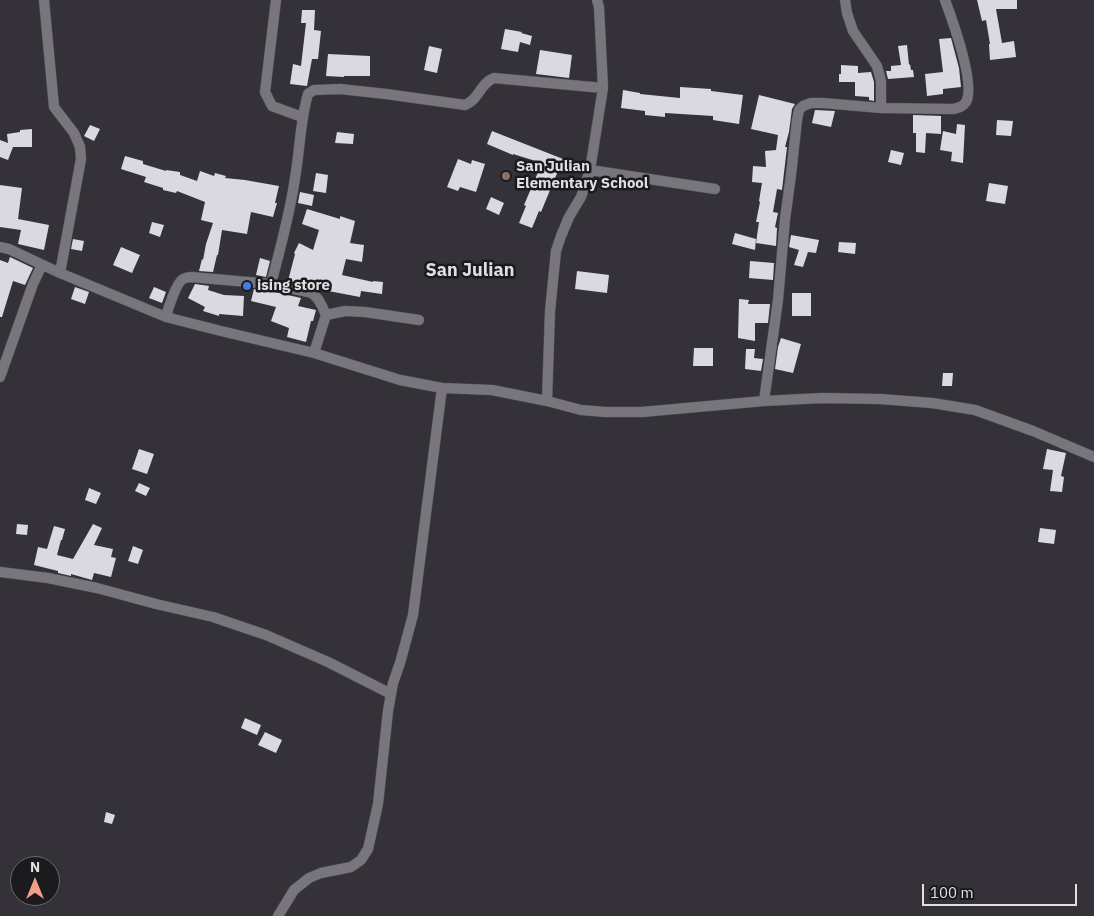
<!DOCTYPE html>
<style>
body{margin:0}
#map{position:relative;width:1094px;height:916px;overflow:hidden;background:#343238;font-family:"IBM Plex Sans",sans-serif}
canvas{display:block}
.north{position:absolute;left:10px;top:856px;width:50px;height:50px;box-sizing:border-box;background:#1b1a1d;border:1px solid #6a696c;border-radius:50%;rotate:0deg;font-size:14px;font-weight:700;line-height:20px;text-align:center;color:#e1dfe3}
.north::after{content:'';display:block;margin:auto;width:18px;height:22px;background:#f49d8c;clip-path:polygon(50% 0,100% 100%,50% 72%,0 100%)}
.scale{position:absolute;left:922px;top:884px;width:155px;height:22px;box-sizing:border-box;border:2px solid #e1dfe3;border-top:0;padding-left:6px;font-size:15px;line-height:18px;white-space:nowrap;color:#e1dfe3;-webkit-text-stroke:4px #1b1a1d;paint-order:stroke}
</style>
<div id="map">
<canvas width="1094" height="916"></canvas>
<div class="north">N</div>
<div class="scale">100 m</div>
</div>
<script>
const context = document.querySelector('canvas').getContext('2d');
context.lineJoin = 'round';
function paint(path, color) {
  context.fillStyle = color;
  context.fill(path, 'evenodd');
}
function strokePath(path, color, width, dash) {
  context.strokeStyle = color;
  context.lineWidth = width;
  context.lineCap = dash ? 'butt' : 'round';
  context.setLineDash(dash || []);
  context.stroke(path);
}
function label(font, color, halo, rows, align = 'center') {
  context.font = font + ' "IBM Plex Sans",sans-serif';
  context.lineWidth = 5;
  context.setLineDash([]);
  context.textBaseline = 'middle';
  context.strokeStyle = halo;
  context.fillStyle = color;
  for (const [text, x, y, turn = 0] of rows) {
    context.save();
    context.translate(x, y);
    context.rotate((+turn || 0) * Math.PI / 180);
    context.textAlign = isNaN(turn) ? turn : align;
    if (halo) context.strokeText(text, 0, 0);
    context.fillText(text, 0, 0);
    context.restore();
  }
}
paint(new Path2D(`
 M977,0H1017V9H996L1002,43L1014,41L1016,57L990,60L989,44H990L986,20L982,21Z
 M302,10H315L314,30L321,31L318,59H312L307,86L290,84L293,64L301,66L306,23H301Z
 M505,29L522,32L521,33L532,36L530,45L520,42L518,52L501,49Z
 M951,38L959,68L961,87L943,89V94L927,96L925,74L943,72L939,39Z
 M907,45L909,65L910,64L911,70H913L914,77L888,79L886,71H891V66L901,65L898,46Z
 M429,46L442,49L437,73L424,70Z
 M540,50L572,55L569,78L536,74Z
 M328,54L370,56V76H344V77L326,76Z
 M841,65L858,66V73L871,72L874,82V101L869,100V97L855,96V82H839V74H841Z
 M680,87L711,89V91L743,95L739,124L713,120V116L665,113V117L645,115V111L621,108L623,90L640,93V94L680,98Z
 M759,95L795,104L792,109L789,132L785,147H787L782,190L777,189L773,212L778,213L775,227L777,228L776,246L756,243L759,222H756L760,202L759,201L762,183L752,182L753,166L766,167L765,151L776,150L778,135L751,129Z
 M815,110L835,111L831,127L812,123Z
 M913,115L941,116V134L926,133L925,153L916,152V133H913Z
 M997,120L1013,121L1011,136L996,135Z
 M957,124L965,125L963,163L951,161L952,152L940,150L943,131L956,134Z
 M90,125L100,129L94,141L84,136Z
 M32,129V147H13L8,160L0,157V140L8,143L7,134L20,132V130Z
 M492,131L563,159L541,212L539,211L532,228L519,223L526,206L524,205L542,163L513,154V155L487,144Z
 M337,132L354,134L353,144L335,143Z
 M891,150L904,153L901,165L888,162Z
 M125,156L143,161V164L166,171V170L180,172V175L197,181L200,171L214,176L215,173L226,176L225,178L245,180L279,186L275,203H277L273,217L251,212L247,234L222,230L218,255H217L213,272L199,271L202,259L203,260L206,244L213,223L201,220L205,202L177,191L176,193L163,190V188L144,182L146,177L121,169Z
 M458,159L471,164L472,160L485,164L476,192L460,187L458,191L447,187Z
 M316,173L328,175L326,193L313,191Z
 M989,183L1008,186L1005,204L986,201Z
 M0,185L22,188L18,219L49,225L44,250L18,244L21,230L0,227Z
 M300,192L314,195L312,206L298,203Z
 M491,197L504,203L499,215L486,209Z
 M307,209L340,219V216L355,221L350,243L364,245L362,262L346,259L342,275L373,282V281L383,282L382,294L361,291L360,297L323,290V291L319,290L313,286L288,281L295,254L294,253L299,243L313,250L319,230L302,224Z
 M152,222L164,225L160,237L149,233Z
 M735,233L756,239L755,250L732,244Z
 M791,235L819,240L816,253L808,252L803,267L794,265L799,250L789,247Z
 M73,239L84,241L82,251L71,249Z
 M839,242L856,243L855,254L838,252Z
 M121,247L140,255L132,273L113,265Z
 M10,257L33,268L25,285L13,281L2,317H0V260L8,263Z
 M260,258L270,261L266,277L256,275Z
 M750,261L774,263L773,280L749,278Z
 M577,271L609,275L607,293L575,289Z
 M195,284L209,286L208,290L224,295L244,296L243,316L219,314V316L203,311L205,307L188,298Z
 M75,287L89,292L85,304L71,299Z
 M154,287L166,292L162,303L149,298Z
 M254,289L270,291L301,298L298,306L316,310L313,321H311L306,342L287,337L289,328L271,321L276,307L251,301Z
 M792,293H811V316H792Z
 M739,299L749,300L748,304H770L768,323H755V341L738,338Z
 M781,338L801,344L793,373L775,369L778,347Z
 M694,348H713V366H693Z
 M746,349H755L754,358L763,359L761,371L745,369Z
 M943,373H953L952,386H942Z
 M139,449L154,454L147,474L132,469Z
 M1047,449L1066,453L1061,476L1064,477L1062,492L1050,491L1053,470L1043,469Z
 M139,483L150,488L146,496L135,491Z
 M89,488L101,493L96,504L85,500Z
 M17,524L28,525L27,535L16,534Z
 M93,524L102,528L94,545L113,549L111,557L116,558L111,577L94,573L92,580L71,574V576L58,573V571L34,565L38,547L47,549L54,526L65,529L62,540H61L57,555L73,559Z
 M1040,528L1056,530L1054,544L1038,542Z
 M133,546L143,550L138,564L128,561Z
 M245,718L261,725L257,735L241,728Z
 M265,732L282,740L276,753L258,745Z
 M106,812L115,815L112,824L104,822Z`), '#dad9e2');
const minor = new Path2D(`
 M44,0L54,107L74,133L80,147L81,159L60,273
 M276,0L265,92L272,106L302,117
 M845,0L847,13L853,31L877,66L881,81V108
 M590,170L715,189
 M0,247L9,249L60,273L166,317L221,331L314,353L400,380L442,388L492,390L547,401L581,410L605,412H642L764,401L822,398L880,399L932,403L975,410L1033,431L1094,457
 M271,284L312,293L318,299L322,306L326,315L314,353
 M326,315L345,311L365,312L419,320
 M166,317C168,309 176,283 183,279C185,278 189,277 191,277L271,284C280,249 290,214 295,178C300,150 300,121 308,94L314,90L340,89L386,94L465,105C479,100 480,83 494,78L603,88
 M0,377L33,284L42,265
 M547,401L550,311L556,251L561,236L569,217L581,197L590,170L603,88L599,7L597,0
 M764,401L778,300L785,219L791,175L797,120L799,110L803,106L811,103H823L881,108L953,109C958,108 963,107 966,102C976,84 952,19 945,0
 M0,572L48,578L97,588L156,604L213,617L266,635L328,662L391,694
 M278,916L294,890L309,878L321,873L351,867L361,860L368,849L378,804L388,711L393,683L400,663L413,615L442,388`);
strokePath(minor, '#535057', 11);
strokePath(minor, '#78757d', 10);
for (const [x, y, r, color] of [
 [506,176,5,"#8d6e63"],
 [247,286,5,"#3f7fe0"]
]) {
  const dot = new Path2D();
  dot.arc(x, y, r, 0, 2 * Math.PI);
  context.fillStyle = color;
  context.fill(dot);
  strokePath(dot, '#1b1a1d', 2);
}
label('bold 15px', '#e1dfe3', '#1b1a1d', [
 ["San Julian",516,167],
 ["Elementary School",516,184],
 ["ising store",257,286]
], 'left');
label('bold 18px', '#e1dfe3', '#1b1a1d', [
 ["San Julian",470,271]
]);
</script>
